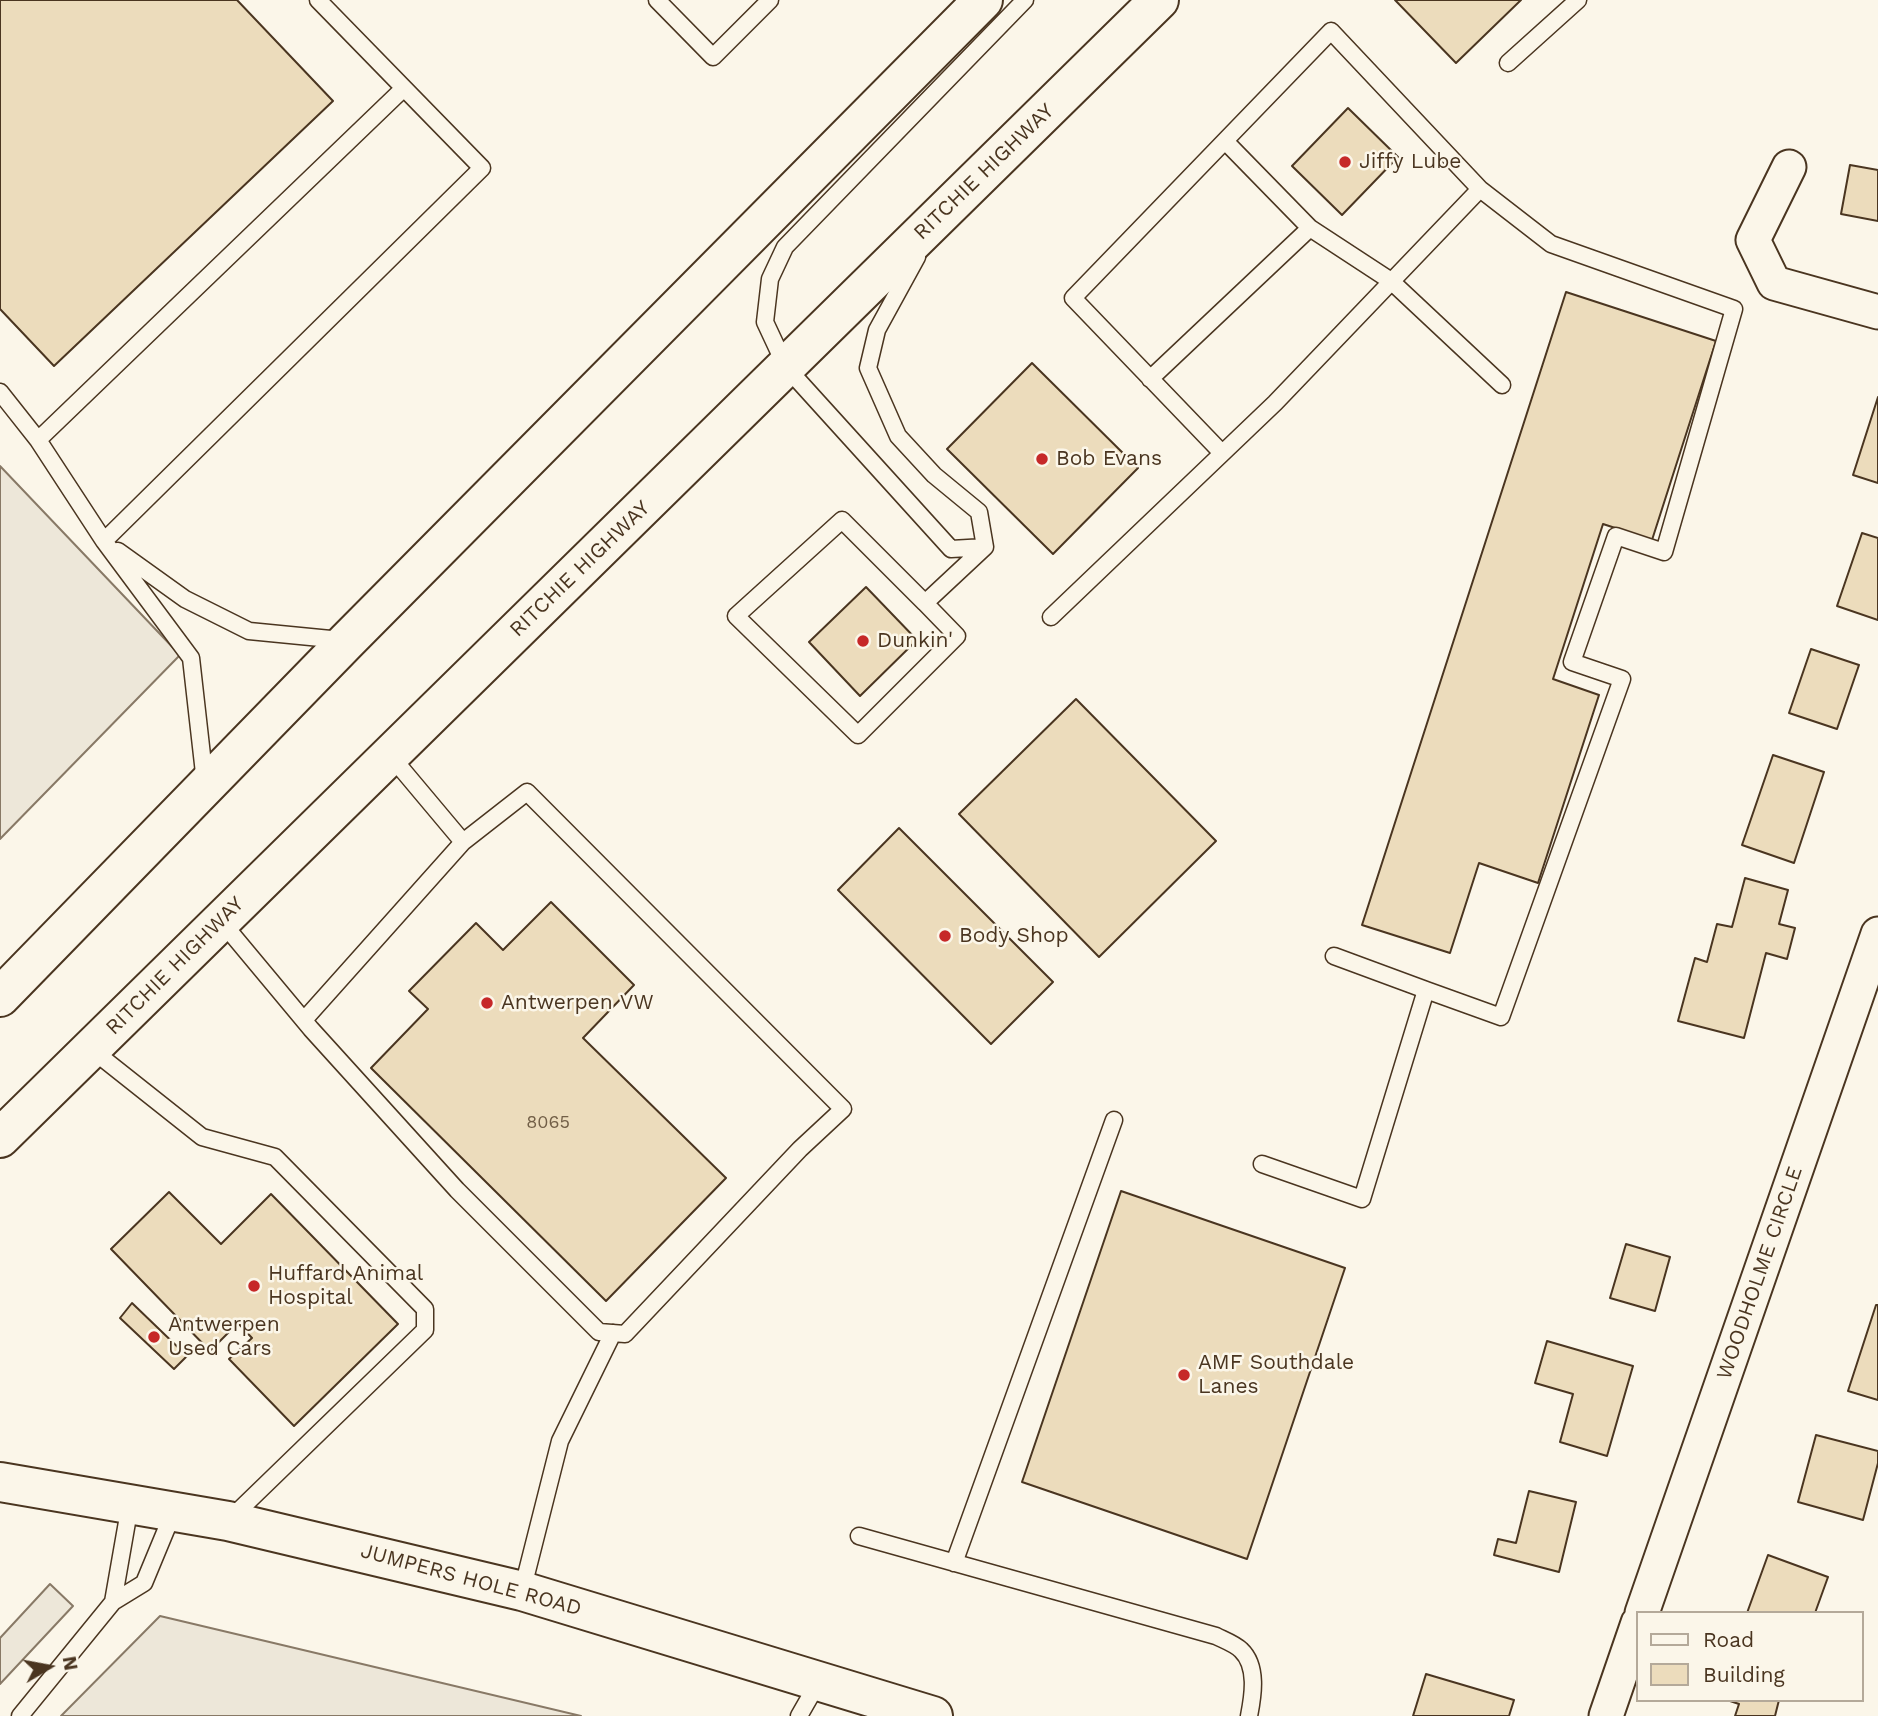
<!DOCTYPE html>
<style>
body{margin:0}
#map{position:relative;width:1878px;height:1716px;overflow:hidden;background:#fbf6e9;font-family:"Work Sans",sans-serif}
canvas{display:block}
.legend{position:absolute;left:1636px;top:1611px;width:228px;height:91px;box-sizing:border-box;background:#fbf6e9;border:2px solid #b4a999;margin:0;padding:9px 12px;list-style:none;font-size:21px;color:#4a3520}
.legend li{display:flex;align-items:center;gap:14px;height:35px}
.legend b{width:35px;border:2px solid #b4a999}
.north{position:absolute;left:14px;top:1632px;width:70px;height:70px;-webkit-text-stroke:5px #fbf6e9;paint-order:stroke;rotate:80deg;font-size:19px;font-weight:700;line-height:28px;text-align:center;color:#4a3520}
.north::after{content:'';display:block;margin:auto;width:24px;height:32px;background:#4a3520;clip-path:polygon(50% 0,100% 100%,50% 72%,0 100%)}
</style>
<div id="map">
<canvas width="1878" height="1716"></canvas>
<ul class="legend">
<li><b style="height:9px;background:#fbf6e9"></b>Road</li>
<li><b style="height:19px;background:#ecdcbc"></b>Building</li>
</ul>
<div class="north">N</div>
</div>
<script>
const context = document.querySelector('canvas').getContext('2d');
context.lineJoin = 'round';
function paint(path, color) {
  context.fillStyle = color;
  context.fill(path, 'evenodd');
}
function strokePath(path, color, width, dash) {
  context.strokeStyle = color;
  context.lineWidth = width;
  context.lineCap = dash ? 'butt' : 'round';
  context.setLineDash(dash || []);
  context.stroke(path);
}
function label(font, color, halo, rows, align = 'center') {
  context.font = font + ' "Work Sans",sans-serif';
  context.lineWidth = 5;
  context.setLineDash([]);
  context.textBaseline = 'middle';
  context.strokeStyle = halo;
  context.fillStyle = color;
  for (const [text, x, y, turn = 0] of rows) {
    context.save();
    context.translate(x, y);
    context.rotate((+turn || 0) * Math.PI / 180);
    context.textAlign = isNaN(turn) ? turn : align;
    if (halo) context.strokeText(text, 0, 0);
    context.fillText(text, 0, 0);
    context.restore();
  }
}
const parking = new Path2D(`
 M0,466L180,655L0,839Z
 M50,1584L73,1606L0,1684V1638Z
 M160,1616L581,1716H61Z`);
paint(parking, '#ede7d9');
strokePath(parking, '#887966', 2);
const building = new Path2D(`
 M0,0H237L333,101L54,366L0,309Z
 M1395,0H1521L1456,63Z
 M1348,108L1398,157L1342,215L1292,166Z
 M1850,165L1878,170V221L1841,214Z
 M1566,292L1716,341L1652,540L1603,524L1553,679L1599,695L1538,883L1479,863L1450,953L1362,925Z
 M1032,363L1138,468L1053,554L947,449Z
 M1878,397V483L1853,475Z
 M1862,533L1878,538V620L1837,606Z
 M866,587L917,640L860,696L809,642Z
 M1811,649L1859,665L1837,729L1789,713Z
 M1076,699L1216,841L1099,957L959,814Z
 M1773,755L1824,772L1794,863L1742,845Z
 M899,828L1053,982L991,1044L838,890Z
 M1745,878L1788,890L1779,924L1795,928L1787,959L1766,953L1744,1038L1678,1021L1695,958L1707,962L1717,924L1732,927Z
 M551,902L634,985L583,1038L726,1178L606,1301L371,1068L428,1009L409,991L476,923L503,950Z
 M1121,1191L1345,1268L1247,1559L1022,1482Z
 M169,1192L221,1244L271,1194L398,1324L294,1426L229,1359L252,1338L238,1323L210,1351L111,1249Z
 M1626,1244L1670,1257L1655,1311L1610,1298Z
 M132,1303L187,1356L174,1369L120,1318Z
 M1876,1305H1878V1400L1848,1391Z
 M1547,1341L1633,1366L1607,1456L1560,1442L1573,1394L1535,1383Z
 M1816,1435L1878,1451V1463L1863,1520L1798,1502Z
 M1529,1491L1576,1502L1559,1572L1494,1555L1498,1539L1516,1543Z
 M1768,1555L1828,1577L1815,1613H1747Z
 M1426,1674L1514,1700L1509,1716H1413Z
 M1727,1700H1779L1775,1716H1735L1739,1704Z`);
paint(building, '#ecdcbc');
strokePath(building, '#4a3520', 2);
const lane = new Path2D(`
 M657,0L713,57L770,0
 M1508,63L1578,0
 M1225,141L1310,228L1391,281L1502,385
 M917,257L877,330L868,368L898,436L934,475L979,512L985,547
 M1150,379L1310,228
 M0,392L38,440L104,541L191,658L205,782
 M38,440L404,88
 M104,541L482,168L318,0
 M985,547L951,549L786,367L765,322L770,279L785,247L1025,0
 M118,551L185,599L249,631L341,640
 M925,603L957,636L858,735L736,616L842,520L925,603L985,547
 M1051,617L1275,403L1480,189L1331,31L1073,298L1222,453
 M221,921L311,1029L457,1190L599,1332L625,1334L800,1149L843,1109L527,792L463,842L390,755
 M1426,990L1501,1017L1622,679L1572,662L1616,536L1664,552L1734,309L1551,244L1480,189
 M304,1020L463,842
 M91,1049L202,1137L275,1157L425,1309V1330L229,1520
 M1262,1164L1362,1199L1426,990L1334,956
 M859,1536L1216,1636C1224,1640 1235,1644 1241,1650C1258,1666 1253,1696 1249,1716
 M954,1563L1114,1120
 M522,1591L560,1441L613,1333
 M113,1602L130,1505
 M20,1716L113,1602L144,1583L173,1513
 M799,1716L819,1681`);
const street = new Path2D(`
 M1789,167L1753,240L1774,283L1878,312
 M1642,1613L1878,934
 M1606,1716L1638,1623`);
const secondary = new Path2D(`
 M0,1482L228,1521L522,1591L933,1716`);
const primary = new Path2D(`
 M0,997L347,641L983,0
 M0,1138L1159,0`);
strokePath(lane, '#4a3520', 19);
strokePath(street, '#4a3520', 37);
strokePath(secondary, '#4a3520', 42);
strokePath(primary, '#4a3520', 42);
strokePath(lane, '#fbf6e9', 16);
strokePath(street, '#fbf6e9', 33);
strokePath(secondary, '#fbf6e9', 38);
strokePath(primary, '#fbf6e9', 38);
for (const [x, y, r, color] of [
 [1345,162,7,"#c62828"],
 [1042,459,7,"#c62828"],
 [863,641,7,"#c62828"],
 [945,936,7,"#c62828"],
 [487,1003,7,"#c62828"],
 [254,1286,7,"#c62828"],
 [154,1337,7,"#c62828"],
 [1184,1375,7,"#c62828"]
]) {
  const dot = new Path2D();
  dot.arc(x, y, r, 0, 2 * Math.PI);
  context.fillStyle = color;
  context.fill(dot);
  strokePath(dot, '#fbf6e9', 2.5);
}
label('18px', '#725f47', null, [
 ["8065",548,1123]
]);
label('21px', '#4a3520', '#fbf6e9', [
 ["Jiffy Lube",1359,162],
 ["Bob Evans",1056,459],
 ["Dunkin'",877,641],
 ["Body Shop",959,936],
 ["Antwerpen VW",501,1003],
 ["Huffard Animal",268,1274],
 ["Hospital",268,1298],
 ["Antwerpen",168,1325],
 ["Used Cars",168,1349],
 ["AMF Southdale",1198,1363],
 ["Lanes",1198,1387]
], 'left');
label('21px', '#4a3520', '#fbf6e9', [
 ["RITCHIE HIGHWAY",984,172,-44],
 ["RITCHIE HIGHWAY",580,569,-44],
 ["RITCHIE HIGHWAY",175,966,-45],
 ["WOODHOLME CIRCLE",1760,1273,-71],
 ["JUMPERS HOLE ROAD",471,1580,15]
]);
</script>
